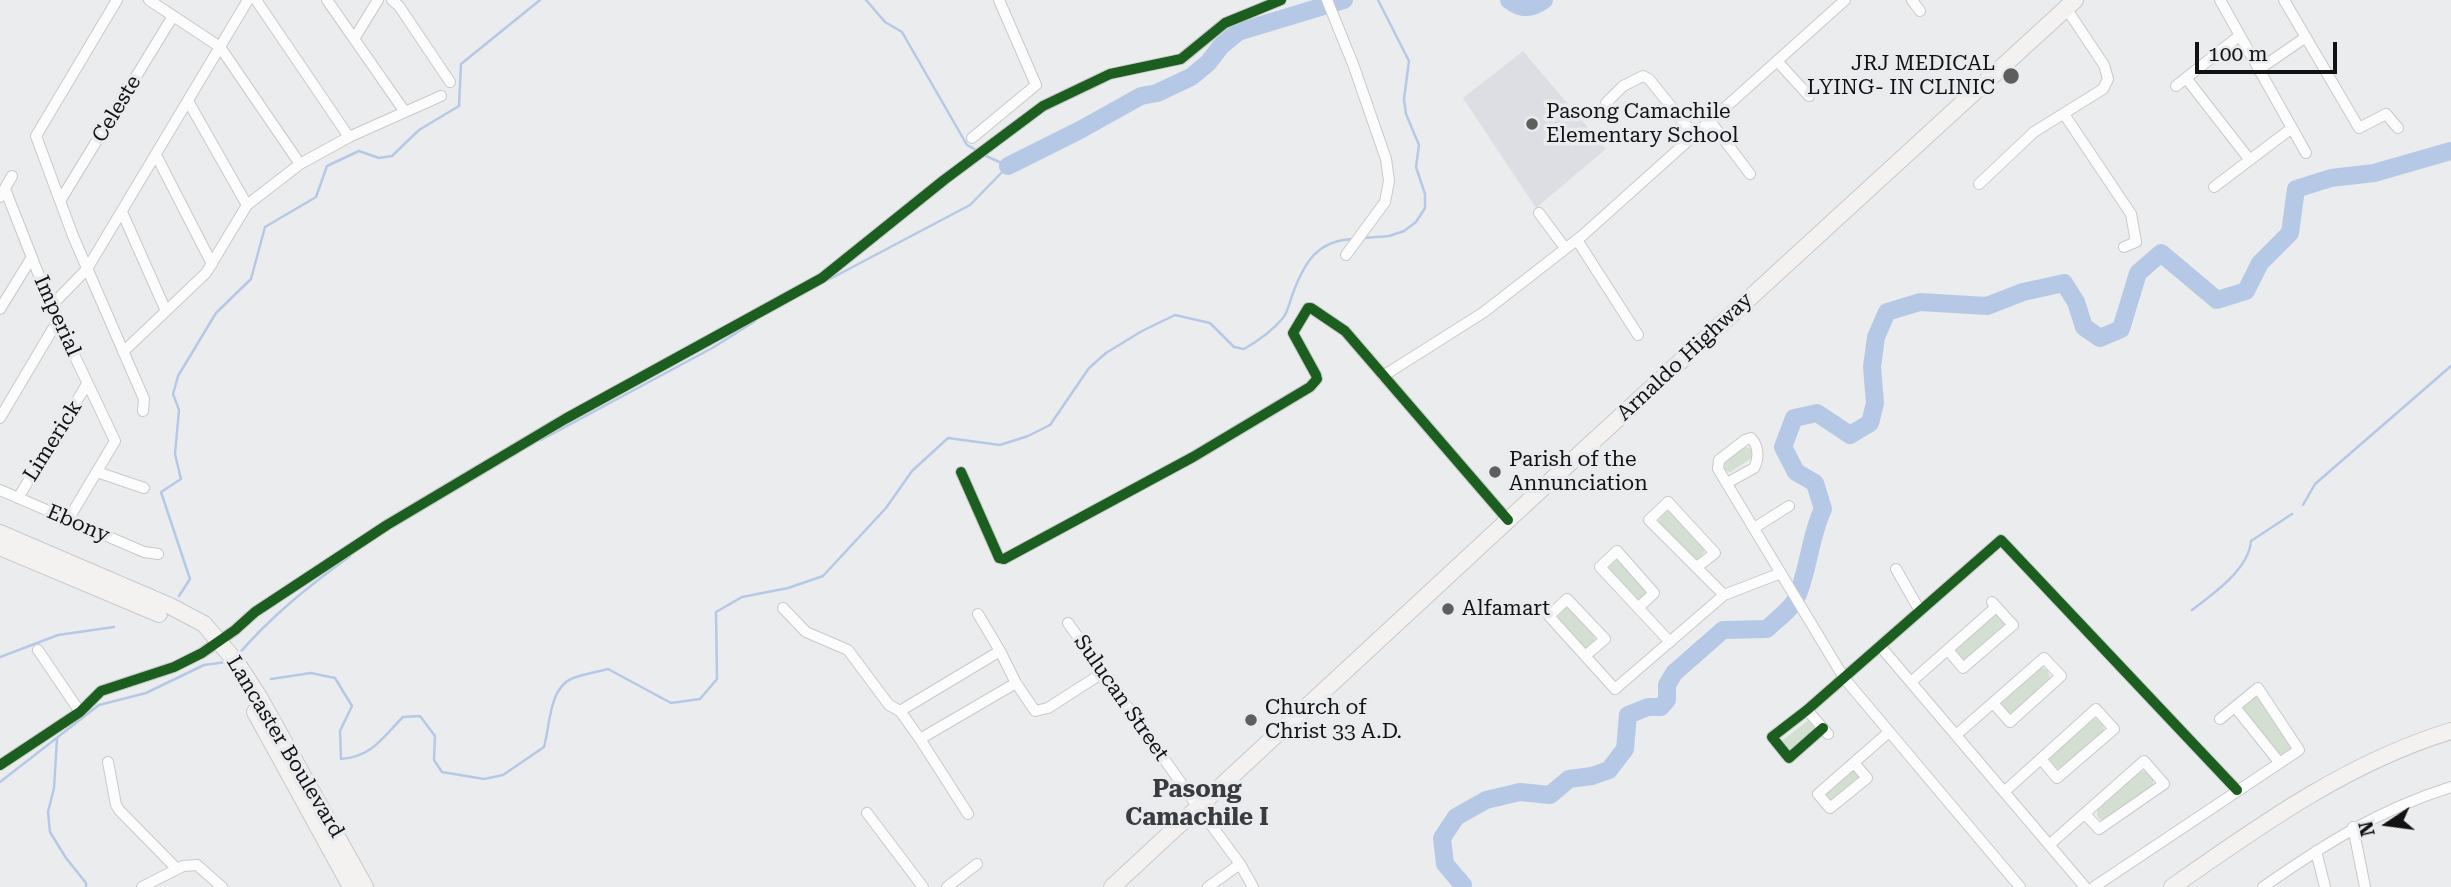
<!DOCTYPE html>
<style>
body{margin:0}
#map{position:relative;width:2451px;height:887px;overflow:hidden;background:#ebeced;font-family:"Roboto Serif",serif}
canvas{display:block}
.north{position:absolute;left:2353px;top:789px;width:70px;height:70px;-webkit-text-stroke:5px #eaebee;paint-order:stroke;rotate:257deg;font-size:19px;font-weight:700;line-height:28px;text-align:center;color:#121213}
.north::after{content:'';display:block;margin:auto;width:24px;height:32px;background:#121213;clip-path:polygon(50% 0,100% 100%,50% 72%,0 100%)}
.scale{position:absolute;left:2195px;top:42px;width:142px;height:32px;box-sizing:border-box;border:4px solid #121213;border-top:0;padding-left:9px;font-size:21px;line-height:24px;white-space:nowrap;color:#121213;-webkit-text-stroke:5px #eaebee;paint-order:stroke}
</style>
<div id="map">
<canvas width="2451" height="887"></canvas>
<div class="north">N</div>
<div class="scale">100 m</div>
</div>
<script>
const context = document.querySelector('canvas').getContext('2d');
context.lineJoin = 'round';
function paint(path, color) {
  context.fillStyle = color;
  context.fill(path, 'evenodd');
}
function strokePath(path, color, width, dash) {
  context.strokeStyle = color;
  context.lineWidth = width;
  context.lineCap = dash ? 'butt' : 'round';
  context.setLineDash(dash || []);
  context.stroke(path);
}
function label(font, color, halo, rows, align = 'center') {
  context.font = font + ' "Roboto Serif",serif';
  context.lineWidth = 7;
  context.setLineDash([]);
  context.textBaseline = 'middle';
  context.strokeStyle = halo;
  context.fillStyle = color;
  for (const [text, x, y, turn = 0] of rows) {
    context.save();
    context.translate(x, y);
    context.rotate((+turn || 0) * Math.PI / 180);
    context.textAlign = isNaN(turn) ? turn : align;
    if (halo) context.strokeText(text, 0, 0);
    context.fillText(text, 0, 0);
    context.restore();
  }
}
paint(new Path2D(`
 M1523,51L1606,149L1536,208L1463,98Z`), '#dcdee3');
paint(new Path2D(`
 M1746,447L1753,449L1752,458L1730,472L1725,471L1724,461Z
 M1664,511H1671L1705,549L1702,557L1696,560L1659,524L1660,515Z
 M1613,560H1620L1648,593L1639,601L1607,570Z
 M1563,608H1569L1594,635L1595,641L1590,649H1584L1557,618Z
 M1994,614H1997L2005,623L2004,626L1966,660H1963L1955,651L1956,648Z
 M2040,667L2048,670L2050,679L2015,712L2009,713L2002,707V701Z
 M2254,697L2261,699L2292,749L2283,756L2280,755L2243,712V705Z
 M1810,719L1815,726L1813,729L1790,749L1786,750L1781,744L1783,740Z
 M2096,719L2103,725L2104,731L2060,769C2053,768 2049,763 2050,756L2090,720Z
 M1852,770L1859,773L1857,781L1834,801H1830L1826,797V793Z
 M2146,771L2153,778V785L2104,821L2098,818L2097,809L2139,772Z`), '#d3e0d1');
strokePath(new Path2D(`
 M866,0L885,22L902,32L967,145L978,151
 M1364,238L1389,236L1404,231L1416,222L1425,208V194L1416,167L1419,145L1406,114L1404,99L1409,61L1378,0
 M828,280L970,205L1008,166L984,155
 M541,440L714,347L755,321
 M2303,505L2315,484L2451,366
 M179,596L190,579L161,492L181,479L175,454L179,410L173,394L178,376L216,313L251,279L265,227L316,197L327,166L359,151L379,158L392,156L419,130L459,106L461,64L540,0
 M2192,610C2213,594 2249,569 2251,541L2292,514
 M237,656C271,616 309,586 350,556
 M0,657L58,635L114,627
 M271,679L311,673L335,678L352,706L340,731L341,759C372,757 383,737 403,717L420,716L435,736L434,760L442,772L484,779L503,775L544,747C550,726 549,689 571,679C582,674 597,672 608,669L671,703L700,699L717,679L716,612L742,597L788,588L823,576L886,508L912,471L948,438L1000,445L1028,436L1050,425L1089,368L1106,353L1142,331L1175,315L1210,323L1234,347L1244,349C1258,341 1273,330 1283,318C1288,312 1290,301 1293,293C1305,261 1318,240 1354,239
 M57,739L54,788L48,812L50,832L66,858L86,883V887
 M0,782L99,705L146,693L204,665L226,662`), '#b5c9e7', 2.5);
strokePath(new Path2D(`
 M1509,0C1522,10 1531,9 1544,0
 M1008,166L1080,130L1141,96L1157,93L1191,77L1208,63L1221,46L1238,32L1344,0
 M1462,887L1463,885L1445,864L1442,838L1456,817L1486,800L1520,792L1550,795L1569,779L1592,776L1609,770L1625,749L1628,715L1648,707H1661L1667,700V685L1674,673L1723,630L1767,629C1776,620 1789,611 1795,601C1809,572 1809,538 1823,509L1815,483L1796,472L1783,447L1794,418L1817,413L1850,435L1870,423L1875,403L1872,367L1876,337L1887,312L1920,302L1987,306L2023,292L2064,283L2076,302L2084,327L2100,338L2121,329L2138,273L2161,253L2217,300L2246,291L2260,263L2290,233L2296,189L2331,178L2374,173L2451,151`), '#b5c9e7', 18);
const street = new Path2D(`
 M117,0L36,136L73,236L144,399L143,411
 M149,0L220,47L300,164
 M256,0L349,137
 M327,0L405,112
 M392,0L399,6L450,82
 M1327,0L1353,64L1386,159L1389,181L1385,202L1346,255
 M1912,0L1920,11
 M2220,0L2306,153
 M2284,0L2359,128L2386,114L2398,128
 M354,39L378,0
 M1777,61L1809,96
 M2258,70L2306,37
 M2186,78L2249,159
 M2176,86L2239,36
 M188,101L247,205
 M1606,103L1623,86L1643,76L1649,79L1694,135
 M2064,114L2131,214L2136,242L2124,247
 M1710,121L1750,174
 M972,138L1036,85L999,0
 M156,155L212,264
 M1979,184L2034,132L2103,89L2108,79L2104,65L2066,8
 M2214,187L2292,128
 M5,189L51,306L115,441L68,520
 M0,197L12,176
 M60,201L173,16
 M122,212L166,311
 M1539,213L1565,248
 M1577,240L1638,335
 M51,306L87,269L248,0
 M0,309L32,257
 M123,352L206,273L247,205L300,164L349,137L441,96
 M1383,376L1484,312L1583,235L1845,0
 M0,418L58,320
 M97,472L144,488
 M961,472L996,551L999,558L1004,559L1193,457L1310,387L1317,379L1316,375L1293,333L1308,308H1311L1345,331L1508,520
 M1727,483L1754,468C1759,459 1759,446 1751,438L1745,440L1719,460L1718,469L1844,678L2020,887
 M0,490L144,552L158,554
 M18,498L87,384
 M1754,528L1789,506
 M1697,567L1715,553L1668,502L1649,520L1724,595
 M1896,569L1920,611
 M783,608L806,632L848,650L889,705L900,711L1000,651L1016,683L1035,711L1048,708L1104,672
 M1638,608L1654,593L1617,551L1600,567L1670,642
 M978,614L1000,651
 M1068,623L1198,807L1240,864L1208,887
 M1880,646L2085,887
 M38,650L80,712
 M1948,650L1963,668L2013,625L1992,602
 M1585,656L1605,639L1567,599L1549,616L1615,689L1724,595L1781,573
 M1911,682L1996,607
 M2235,707L2279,762
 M1807,710L1828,734
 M900,711L920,739L1016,683
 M1823,728L1789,758L1772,737L1807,710L2001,540L2237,790
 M1956,735L2044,658L2061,676L2010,722L1993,703
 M920,739L968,814
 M108,762L116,805L119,810L177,869
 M1854,763L1867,778L1830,808L1818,794L1889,732
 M0,765L80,712L101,691L174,667L202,653L235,630L255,612L387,525L565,419L822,278L944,180L1043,106L1110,74L1181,59L1225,23L1281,0
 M2004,792L2096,709L2114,729L2057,778L2041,759
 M867,813L923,887
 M2353,827L2365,887
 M2049,845L2144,761L2164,784L2099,829L2085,814
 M2316,851L2325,887
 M1240,864L1253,887
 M142,887L183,866L197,865L222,887
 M947,887L977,864
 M2094,887L2299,750L2258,688L2220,719
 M2263,887C2325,844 2378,810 2451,787`);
const secondary = new Path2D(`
 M0,533L170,606
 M0,547L159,614
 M259,697L365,887
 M255,712L351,887
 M1112,887L1587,447L2075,0
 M2172,887C2259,826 2348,762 2451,731`);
strokePath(street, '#c8c9ca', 12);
strokePath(secondary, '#c8c9ca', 18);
strokePath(street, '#fcfcfc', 10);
strokePath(secondary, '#f4f2f0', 16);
const secondaryBridge = new Path2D(`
 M170,606L204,624L237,663L259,697`);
strokePath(secondaryBridge, '#c8c9ca', 18, []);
strokePath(secondaryBridge, '#f4f2f0', 16);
strokePath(new Path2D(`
 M961,472L996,551L999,558L1004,559L1193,457L1310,387L1317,379L1316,375L1293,333L1308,308H1311L1345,331L1508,520
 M1823,728L1789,758L1772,737L1807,710L2001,540L2237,790
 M0,765L80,712L101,691L174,667L202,653L235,630L255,612L387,525L565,419L822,278L944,180L1043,106L1110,74L1181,59L1225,23L1281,0`), '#1b5e20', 10);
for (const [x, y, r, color] of [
 [2011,76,9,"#5e5e5f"],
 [1532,124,7,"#5e5e5f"],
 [1495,472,7,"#5e5e5f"],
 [1448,609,7,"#5e5e5f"],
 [1251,720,7,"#5e5e5f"]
]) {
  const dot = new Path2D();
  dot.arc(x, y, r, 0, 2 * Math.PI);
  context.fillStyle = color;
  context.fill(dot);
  strokePath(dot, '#eaebee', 2.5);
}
label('21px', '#121213', '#eaebee', [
 ["JRJ MEDICAL",1995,64,"right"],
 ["LYING- IN CLINIC",1995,88,"right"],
 ["Pasong Camachile",1546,112],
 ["Elementary School",1546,136],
 ["Parish of the",1509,460],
 ["Annunciation",1509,484],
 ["Alfamart",1462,609],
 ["Church of",1265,708],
 ["Christ 33 A.D.",1265,732]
], 'left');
label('21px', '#121213', '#eaebee', [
 ["Celeste",117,109,-59],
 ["Imperial",57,316,66],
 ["Arnaldo Highway",1685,357,-43],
 ["Limerick",53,441,-58],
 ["Ebony",78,524,23],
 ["Sulucan Street",1121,698,55],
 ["Lancaster Boulevard",285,747,59]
]);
label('bold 24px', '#3a3b3e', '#eaebee', [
 ["Pasong",1197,790],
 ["Camachile I",1197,818]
]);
</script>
